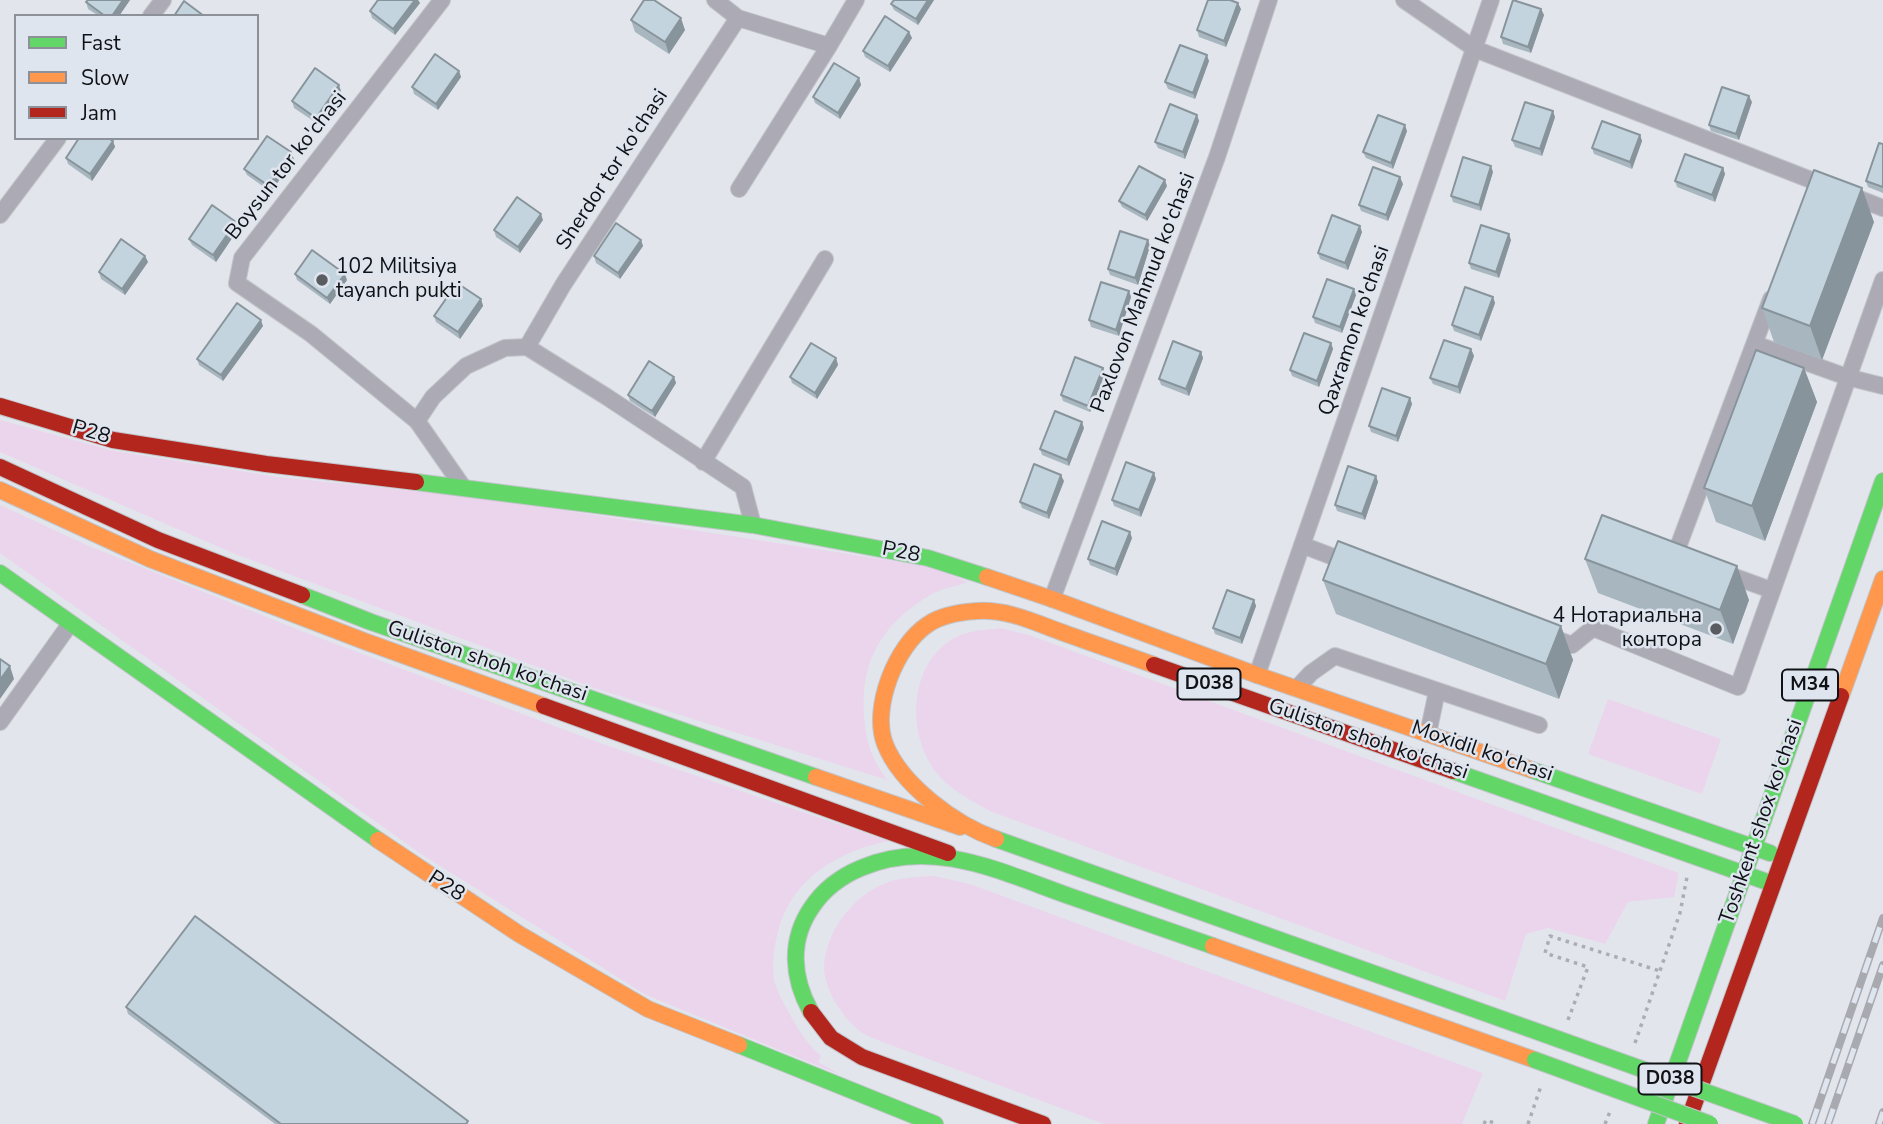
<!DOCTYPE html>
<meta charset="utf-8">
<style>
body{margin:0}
#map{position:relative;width:1883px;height:1124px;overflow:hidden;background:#e2e6ec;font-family:"Nunito Sans",sans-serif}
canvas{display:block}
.legend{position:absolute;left:14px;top:14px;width:245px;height:126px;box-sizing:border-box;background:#dfe5ef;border:2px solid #8c9098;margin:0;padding:9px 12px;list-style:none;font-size:21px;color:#0f1115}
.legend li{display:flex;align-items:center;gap:14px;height:35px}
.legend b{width:35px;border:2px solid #8c9098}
</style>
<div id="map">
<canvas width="1883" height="1124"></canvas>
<ul class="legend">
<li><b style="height:9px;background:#63d668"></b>Fast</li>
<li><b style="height:9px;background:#ff974d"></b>Slow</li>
<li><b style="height:9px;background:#b3261e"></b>Jam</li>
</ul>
</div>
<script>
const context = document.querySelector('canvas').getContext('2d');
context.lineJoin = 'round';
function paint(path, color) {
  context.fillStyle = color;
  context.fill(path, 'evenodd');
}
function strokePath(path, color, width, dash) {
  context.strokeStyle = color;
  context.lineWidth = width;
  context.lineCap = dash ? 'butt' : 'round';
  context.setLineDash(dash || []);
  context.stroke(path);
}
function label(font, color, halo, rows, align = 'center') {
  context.font = font + ' "Nunito Sans",sans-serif';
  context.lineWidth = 5;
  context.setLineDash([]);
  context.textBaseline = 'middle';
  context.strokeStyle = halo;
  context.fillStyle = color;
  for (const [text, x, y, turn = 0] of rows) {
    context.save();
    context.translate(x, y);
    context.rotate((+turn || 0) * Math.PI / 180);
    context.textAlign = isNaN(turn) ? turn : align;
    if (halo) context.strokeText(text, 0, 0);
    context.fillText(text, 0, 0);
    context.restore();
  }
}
paint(new Path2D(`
 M0,420L114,451L278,477L484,498L927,566L968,582C957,586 943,588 932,594C885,621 860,659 864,714C865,727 867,744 873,756C876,764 882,772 887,780L594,688L235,554L0,452Z
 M0,505L89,546L304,632L600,743L888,841C836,852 789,880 777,936C773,951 771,974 777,989C780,997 785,1005 789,1013C799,1030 806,1043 821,1056L818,1062L843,1076L646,995L421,854L0,553Z
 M1000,628L1029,635L1679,873L1674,897L1628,902L1605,944L1548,928L1526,934L1505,1001L992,812C974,802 957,794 943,780C903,740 906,656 963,634C974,630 988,630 1000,628Z
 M1608,699L1721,739L1702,794L1588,754Z
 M934,876L970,884L1483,1073L1462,1124H1104L885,1043C876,1039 863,1035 856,1028C840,1013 824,989 824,966C826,932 851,899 881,885C898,877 916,877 934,876Z`), '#ead5ed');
const street = new Path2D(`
 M442,0L242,258L237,283L311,334L417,421L463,487
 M715,0L738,18L829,46
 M1404,0L1475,49L1883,208
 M151,16L163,0
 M739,189L829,46L856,0
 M0,215L58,138
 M1755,344L1847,377L1883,386
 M527,347L563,285L738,18
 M417,421L433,397L466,366L505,348L527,347L607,397L743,487L753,525
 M703,462L825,259
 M1302,545L1352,564
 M1675,555L1771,299
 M1724,573L1771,590
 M1052,599L1217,157L1269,0
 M1548,636L1572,645L1593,628L1738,687L1883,280
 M1257,675L1491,0
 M1297,688L1311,673L1335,656L1539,725
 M0,722L70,624
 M1428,734L1437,691`);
const fast = new Path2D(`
 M416,482L753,525L928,558L987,577
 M0,573L378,840
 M302,595L371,622L816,777
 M1532,770L1770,853
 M1453,771L1773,884
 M996,839L1544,1034
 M811,1012C792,978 789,940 812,907C824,889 842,876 861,868C934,837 1003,873 1072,897C1119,913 1166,930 1213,946
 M739,1045L935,1124
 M1656,1124L1883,481`);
const slow = new Path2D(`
 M0,490L150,559L364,641L544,706
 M987,577L1052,599L1257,675L1532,770
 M1841,696L1883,579
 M816,777L960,827
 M996,839C956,825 901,785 885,744C871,708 896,646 927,625C941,615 960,612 977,611C1008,609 1036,623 1064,633C1094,644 1124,654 1154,665
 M378,840L519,934L648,1009L739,1045
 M1213,946L1535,1060`);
const jam = new Path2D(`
 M0,406L113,440L266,464L416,482
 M0,467L158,540L302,595
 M1154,665L1453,771
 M544,706L948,853
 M811,1012L831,1038L862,1057L1043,1124
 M1687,1124L1841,696`);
strokePath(street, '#c1c4c9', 18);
strokePath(fast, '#c1c4c9', 18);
strokePath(slow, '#c1c4c9', 18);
strokePath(jam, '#c1c4c9', 18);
strokePath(new Path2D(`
 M1568,1020L1588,967L1545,953L1550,936L1660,971
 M1635,1043L1680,913L1687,877
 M1484,1124L1486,1120L1497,1124
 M1528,1124L1541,1086
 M1605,1124L1611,1109`), '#acacb4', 3.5, [3.5, 5]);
strokePath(street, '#acabb5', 16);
strokePath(fast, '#63d668', 16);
strokePath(slow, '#ff974d', 16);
strokePath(jam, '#b3261e', 16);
const rail = new Path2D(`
 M1812,1124L1883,918
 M1828,1124L1883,965
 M1879,1124L1883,1112`);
strokePath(rail, '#a8aab0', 8);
strokePath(rail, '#dfe5ef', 5, [16]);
const fastBridge = new Path2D(`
 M1544,1034L1795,1124
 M1535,1060L1710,1124`);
strokePath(fastBridge, '#c1c4c9', 18, []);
strokePath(fastBridge, '#63d668', 16);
paint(new Path2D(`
 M88,0H130L119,16H99L88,9L86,2Z
 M378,0H418L420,3L395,35L372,18L370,11Z
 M894,0H934L918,25L894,10L891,4Z
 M1241,9L1226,47L1199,37L1197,30Z
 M1541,9L1544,15L1531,53L1503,44L1501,37Z
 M631,20L685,30L669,54L635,32Z
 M909,32L912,38L890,72L865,57L863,51Z
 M1209,61L1195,99L1168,89L1165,82Z
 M459,71L461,77L438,110L414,94L412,87Z
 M859,78L861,85L840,119L815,103L813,97Z
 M341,91L318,124L294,108L292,101Z
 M1752,102L1739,140L1711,131L1709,125Z
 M1197,115L1199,121L1185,159L1158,148L1155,142Z
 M1555,117L1542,156L1515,147L1512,140Z
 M1407,131L1393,169L1366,158L1363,152Z
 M1640,135L1642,141L1632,169L1594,154L1592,148Z
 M113,141L115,147L92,181L68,164L66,158Z
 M1883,144V193L1868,187L1866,181Z
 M294,159L271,192L247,175L244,169Z
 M1723,168L1725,174L1715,202L1677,187L1675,181Z
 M1493,172L1481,211L1453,202L1451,196Z
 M1403,184L1388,221L1361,211L1359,205Z
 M1167,186L1147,221L1122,207L1119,201Z
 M543,220L520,253L496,237L494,230Z
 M1874,222L1822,360L1774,342L1762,308Z
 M239,228L216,262L192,245L189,239Z
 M1362,232L1348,270L1320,259L1318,253Z
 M641,240L643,246L620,279L596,263L594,256Z
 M1511,240L1499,278L1471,269L1469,263Z
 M1150,246L1138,285L1110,275L1108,269Z
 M145,256L148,262L125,295L101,279L99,272Z
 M295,274L347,280L330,304L297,280Z
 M1129,291L1131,297L1119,336L1091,327L1089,320Z
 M1356,295L1342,333L1315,323L1313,317Z
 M1493,297L1495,303L1481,341L1454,331L1452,325Z
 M481,299L483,306L460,339L436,322L434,316Z
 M263,326L223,381L199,365L197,359Z
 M1331,343L1333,349L1319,387L1292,376L1290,370Z
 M1471,349L1474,356L1460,394L1433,384L1430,378Z
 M1201,352L1203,358L1189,396L1161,385L1159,379Z
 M836,358L838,365L817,399L792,383L790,377Z
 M1103,368L1105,374L1090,412L1063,401L1061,395Z
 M1804,368L1817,402L1765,541L1716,522L1704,488Z
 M674,377L676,383L655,417L630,401L628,395Z
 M1410,398L1412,404L1398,442L1371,432L1369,426Z
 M1084,428L1069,466L1042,455L1040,449Z
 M1376,476L1378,482L1365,520L1337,511L1335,505Z
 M1156,479L1141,517L1114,506L1112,500Z
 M1064,481L1049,519L1022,508L1020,502Z
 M1132,538L1117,576L1090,565L1088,559Z
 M1585,559L1749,600L1733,644L1598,593Z
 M1323,580L1561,626L1573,660L1559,699L1336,614Z
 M1254,600L1256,606L1242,644L1215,634L1213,628Z
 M126,1007L469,1124H275L128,1014Z`), '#a8b6bf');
paint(new Path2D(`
 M123,0H130L119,16H112Z
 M415,0H418L420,3L395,35L393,29Z
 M928,0H934L918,25L916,19Z
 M1238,3L1241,9L1226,47L1224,41Z
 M1541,9L1544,15L1531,53L1528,47Z
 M681,18L685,30L669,54L665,42Z
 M909,32L912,38L890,72L888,66Z
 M1207,55L1209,61L1195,99L1193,93Z
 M459,71L461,77L438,110L436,104Z
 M859,78L861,85L840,119L838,113Z
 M339,85L341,91L318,124L316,118Z
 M1749,96L1752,102L1739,140L1736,134Z
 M1553,111L1555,117L1542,156L1540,149Z
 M1197,115L1199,121L1185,159L1183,152Z
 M1405,125L1407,131L1393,169L1391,163Z
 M1640,135L1642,141L1632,169L1630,162Z
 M113,141L115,147L92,181L90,174Z
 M291,152L294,159L271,192L269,186Z
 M1491,166L1493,172L1481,211L1479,205Z
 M1723,168L1725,174L1715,202L1712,195Z
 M1400,177L1403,184L1388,221L1386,215Z
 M1165,180L1167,186L1147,221L1145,215Z
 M1862,188L1874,222L1822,360L1810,326Z
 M541,214L543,220L520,253L518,247Z
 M236,222L239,228L216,262L213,255Z
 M1360,226L1362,232L1348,270L1345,263Z
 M1509,234L1511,240L1499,278L1496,272Z
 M641,240L643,246L620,279L618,273Z
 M1148,240L1150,246L1138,285L1135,278Z
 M145,256L148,262L125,295L122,289Z
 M345,274L347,280L330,304L327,298Z
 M1354,289L1356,295L1342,333L1340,327Z
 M1129,291L1131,297L1119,336L1116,330Z
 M1493,297L1495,303L1481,341L1479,335Z
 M481,299L483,306L460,339L458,332Z
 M261,320L263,326L223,381L221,375Z
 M1331,343L1333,349L1319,387L1317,381Z
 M1471,349L1474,356L1460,394L1458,387Z
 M1201,352L1203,358L1189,396L1186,389Z
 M836,358L838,365L817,399L815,393Z
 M1103,368L1105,374L1090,412L1088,406Z
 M1804,368L1817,402L1765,541L1752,506Z
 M674,377L676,383L655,417L652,411Z
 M1410,398L1412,404L1398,442L1396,436Z
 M1082,422L1084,428L1069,466L1067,460Z
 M1154,473L1156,479L1141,517L1139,510Z
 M1061,475L1064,481L1049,519L1047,513Z
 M1376,476L1378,482L1365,520L1362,514Z
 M1130,532L1132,538L1117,576L1115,569Z
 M1737,566L1749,600L1733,644L1720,610Z
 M1254,600L1256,606L1242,644L1240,638Z
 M1561,626L1573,660L1559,699L1546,664Z
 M10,666L14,679L0,699V680Z`), '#88949b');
const building = new Path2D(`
 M88,0H123L112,16H105L86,2Z
 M378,0H415L393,29L370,11Z
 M644,0H654L681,18L665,42L631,20Z
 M894,0H928L916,19L891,4Z
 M1208,0H1230L1238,3L1224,41L1197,30Z
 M1513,0L1541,9L1528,47L1501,37Z
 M184,1L204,16H174Z
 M885,16L909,32L888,66L863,51Z
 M1180,45L1207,55L1193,93L1165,82Z
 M435,54L459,71L436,104L412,87Z
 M834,63L859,78L838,113L813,97Z
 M315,68L339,85L316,118L292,101Z
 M1722,87L1749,96L1736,134L1709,125Z
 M1525,102L1553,111L1540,149L1512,140Z
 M1170,104L1197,115L1183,152L1155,142Z
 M1378,115L1405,125L1391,163L1363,152Z
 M1602,121L1640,135L1630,162L1592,148Z
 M267,136L291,152L269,186L244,169Z
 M79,138H108L113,141L90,174L66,158Z
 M1879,143L1883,144V187L1866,181Z
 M1685,154L1723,168L1712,195L1675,181Z
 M1463,157L1491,166L1479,205L1451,196Z
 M1139,166L1165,180L1145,215L1119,201Z
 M1373,167L1400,177L1386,215L1359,205Z
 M1814,170L1862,188L1810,326L1762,308Z
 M517,197L541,214L518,247L494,230Z
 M212,205L236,222L213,255L189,239Z
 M1332,215L1360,226L1345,263L1318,253Z
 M616,223L641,240L618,273L594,256Z
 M1481,225L1509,234L1496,272L1469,263Z
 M1120,231L1148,240L1135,278L1108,269Z
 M121,239L145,256L122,289L99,272Z
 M312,250L345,274L327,298L295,274Z
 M1327,279L1354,289L1340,327L1313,317Z
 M1101,282L1129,291L1116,330L1089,320Z
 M457,283L481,299L458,332L434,316Z
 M1465,287L1493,297L1479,335L1452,325Z
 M237,303L261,320L221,375L197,359Z
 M1304,333L1331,343L1317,381L1290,370Z
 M1444,340L1471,349L1458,387L1430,378Z
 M1173,341L1201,352L1186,389L1159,379Z
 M811,343L836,358L815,393L790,377Z
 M1756,350L1804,368L1752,506L1704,488Z
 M1075,357L1103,368L1088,406L1061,395Z
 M649,361L674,377L652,411L628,395Z
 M1382,388L1410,398L1396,436L1369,426Z
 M1055,411L1082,422L1067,460L1040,449Z
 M1126,462L1154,473L1139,510L1112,500Z
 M1034,464L1061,475L1047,513L1020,502Z
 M1348,466L1376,476L1362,514L1335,505Z
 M1602,515L1737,566L1720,610L1585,559Z
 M1102,521L1130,532L1115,569L1088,559Z
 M1338,541L1561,626L1546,664L1323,580Z
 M1227,590L1254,600L1240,638L1213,628Z
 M0,659L10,666L0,680Z
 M195,916L468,1121L466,1124H281L126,1007Z`);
paint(building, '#c3d4de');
strokePath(building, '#88949b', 2);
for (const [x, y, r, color] of [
 [322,280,7,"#595c60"],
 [1716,629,7,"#595c60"]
]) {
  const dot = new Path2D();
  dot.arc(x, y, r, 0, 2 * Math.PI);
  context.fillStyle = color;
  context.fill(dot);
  strokePath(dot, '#dfe5ef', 2.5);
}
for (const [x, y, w] of [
 [1209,684,63],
 [1810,685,56],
 [1670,1079,63]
]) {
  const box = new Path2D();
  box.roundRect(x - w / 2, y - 15.5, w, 31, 5);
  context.fillStyle = '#dfe5ef';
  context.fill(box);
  strokePath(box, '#0f1115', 2);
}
label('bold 19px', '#0f1115', null, [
 ["D038",1209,684],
 ["M34",1810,685],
 ["D038",1670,1079]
]);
label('21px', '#0f1115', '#dfe5ef', [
 ["Boysun tor ko'chasi",287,166,-52],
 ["Sherdor tor ko'chasi",613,170,-57],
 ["Paxlovon Mahmud ko'chasi",1144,293,-69],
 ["Qaxramon ko'chasi",1355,331,-71],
 ["Р28",91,433,16],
 ["Р28",901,553,11],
 ["Guliston shoh ko'chasi",487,662,19],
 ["Guliston shoh ko'chasi",1368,740,19],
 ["Moxidil ko'chasi",1482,752,19],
 ["Toshkent shox ko'chasi",1762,822,-71],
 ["Р28",446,887,33]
]);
label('21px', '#0f1115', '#dfe5ef', [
 ["102 Militsiya",336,268],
 ["tayanch pukti",336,292],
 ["4 Нотариальна",1702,617,"right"],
 ["контора",1702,641,"right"]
], 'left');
</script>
